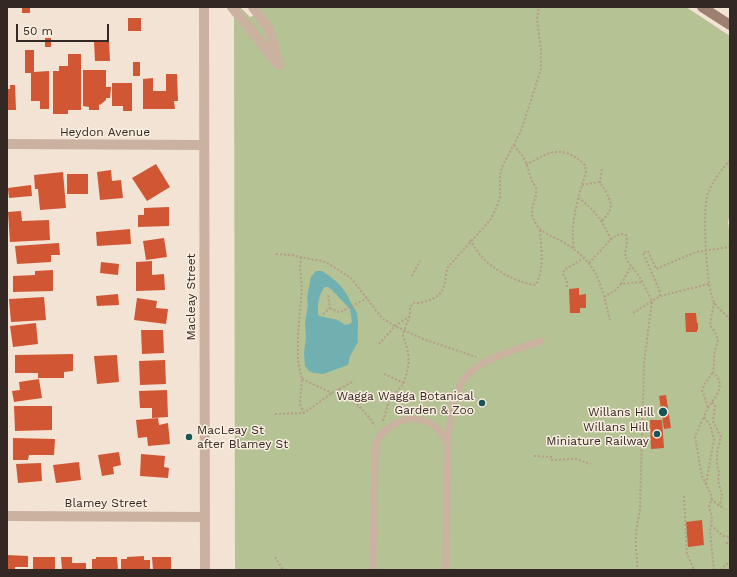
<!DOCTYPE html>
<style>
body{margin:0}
#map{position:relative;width:737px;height:577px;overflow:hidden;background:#f2e3d4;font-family:"Work Sans",sans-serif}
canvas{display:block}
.frame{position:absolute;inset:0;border:8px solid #342824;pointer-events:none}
.scale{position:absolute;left:16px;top:24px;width:93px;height:18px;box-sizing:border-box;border:2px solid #342824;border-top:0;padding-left:5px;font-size:12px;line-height:14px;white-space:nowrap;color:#342824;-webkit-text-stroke:3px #faeee0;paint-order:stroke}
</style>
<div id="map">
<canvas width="737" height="577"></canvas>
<div class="frame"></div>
<div class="scale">50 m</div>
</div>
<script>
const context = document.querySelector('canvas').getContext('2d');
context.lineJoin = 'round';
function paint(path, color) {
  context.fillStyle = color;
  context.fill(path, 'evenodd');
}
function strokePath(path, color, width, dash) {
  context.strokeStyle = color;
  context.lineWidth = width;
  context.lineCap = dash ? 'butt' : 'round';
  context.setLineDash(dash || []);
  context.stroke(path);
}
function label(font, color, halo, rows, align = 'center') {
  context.font = font + ' "Work Sans",sans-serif';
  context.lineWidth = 3;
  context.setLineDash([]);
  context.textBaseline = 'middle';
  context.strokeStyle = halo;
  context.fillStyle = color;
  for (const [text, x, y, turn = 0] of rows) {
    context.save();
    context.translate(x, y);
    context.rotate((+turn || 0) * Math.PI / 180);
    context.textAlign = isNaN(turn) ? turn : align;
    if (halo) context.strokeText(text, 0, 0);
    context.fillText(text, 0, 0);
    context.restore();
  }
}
paint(new Path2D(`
 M234,7H240L250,17L258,14L251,7H686L730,36V213L728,222L730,237V570H235Z`), '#b4c294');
paint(new Path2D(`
 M316,271H322C336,280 345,288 351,303C353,306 356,310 357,314C359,323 357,333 358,342L350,356L348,365L323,374L314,373L309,371L305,366L304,353L306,338L305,323L308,305L307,298L311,277ZM325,287H328L332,290L350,309L352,322L350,324L345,325L338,320L319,316C316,309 319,292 325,287Z`), '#71b0b1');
paint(new Path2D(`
 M22,7H30V13H22Z
 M128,18H141V31H128Z
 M45,38H51V47H45Z
 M94,41H109L110,61H95Z
 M25,50H34V72L49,71V109H40V101H31V73H25Z
 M68,54H81V110H68V114H53V71H59V66H68Z
 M133,62H140V76H133Z
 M83,70H106V87H111L110,98H106V100L100,105L99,104V110H89V107L83,106Z
 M166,74H177L178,101H174L175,109H143V79L153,78V91H166Z
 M112,83H132V111H123V106H112Z
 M10,85H15L16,110H7V89H10Z
 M156,164L170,187L147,201L132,178Z
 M111,170L112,181L121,180L123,198L100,200L97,172Z
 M63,172L66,208L40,210L38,189H35L34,175Z
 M67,174H88V194H67Z
 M31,185L32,196L9,198L8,188Z
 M169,207V226L138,227V215H144V208Z
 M21,211L22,221L49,220L50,240L10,242L8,212Z
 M130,229L131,244L97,246L96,232Z
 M164,238L167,257L146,260L143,241Z
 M59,243L60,255H51V262L17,264L15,246Z
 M152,261V275L164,274L165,290L136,291V262Z
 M101,262L119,264L118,275L100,273Z
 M53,270V291L13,292V276L35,275V271Z
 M579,288V295L586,294V308H580V313H570L569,289Z
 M118,294L119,305L97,306L96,296Z
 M44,297L46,320L11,322L9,299Z
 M137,298L157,301L156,308L168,309L166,324L134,320Z
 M685,313H696L697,323H698V330H697V332H686Z
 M36,323L38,344L13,347L10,326Z
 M141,330H163L164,353L142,354Z
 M73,354V371L64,372V378H38V373H15V355Z
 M117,355L119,382L97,384L94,356Z
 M165,360L166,384L140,385L139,361Z
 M39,379L42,398L14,402L12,391L20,390L19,382Z
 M167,390L168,417L152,418V408H140L139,391Z
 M666,395L671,428L664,429L659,396Z
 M14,406H52V430L15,431Z
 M158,418L159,425L168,423L170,444L148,446L147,437L138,438L136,420Z
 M650,420H662L664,448L651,449Z
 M13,438L55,439L54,455H29L28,460H13Z
 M119,452L121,465L113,467L114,474L102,476L98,455Z
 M141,454L165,456L164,467L169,468L168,478L140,476Z
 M79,462L81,480L56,483L53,465Z
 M41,463L42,481L18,483L16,464Z
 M702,520L704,545L688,547L686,522Z
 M7,555L28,556V567H15V570H7Z
 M144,556V560H150V570H121V559H127V557Z
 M33,557H55V570H33Z
 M61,557H72V563H86V570H62Z
 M96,557H117L118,570H92V559H96Z
 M152,557H171V570H153Z`), '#d05634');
strokePath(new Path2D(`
 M514,145C517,150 521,153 523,157C528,165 529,175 533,183C534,184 536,187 536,188C538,201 526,208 536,224C541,233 554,237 563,242C599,264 600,282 610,320
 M730,160C722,169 712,182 708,193C702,208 706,288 714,302C718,309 726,314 730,320
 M526,165C550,151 562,144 585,165L586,172C578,197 570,223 574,249
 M600,183L602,168
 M582,185L599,182C602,185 604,188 606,192C614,207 612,209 602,221
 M578,198C595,209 603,222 611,240
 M470,240C474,246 478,253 483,258C495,271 518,283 535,285C545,273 541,246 540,230
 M276,254L291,255L326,262L351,278L382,318L395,326L423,339L476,357
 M301,257L300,268L302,288L298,333V361L302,379L300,404L304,413
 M589,263L613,237L622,234L626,235L627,239L625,257L628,262L639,276L652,301L644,363L640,510C638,521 635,533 636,545C636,553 638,561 637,570
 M412,276L420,261
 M621,284L631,266
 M567,287V281L563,274L564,270L584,258
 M660,296L659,289L643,253L648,251L656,269L696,252L730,247
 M604,297L616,290L621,284L641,282
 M330,308L338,312L343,311L367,298
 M633,313L660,296L709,284
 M323,314L330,308L328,294
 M379,344L395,326L410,316V307L414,303C423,304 439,298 443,289C446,283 445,274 448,267L491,219L497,206L500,197V174L502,167L521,131L541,69V49L537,19L539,7
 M384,374L404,383
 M302,379L332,393
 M338,389C352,400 366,411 375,426
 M712,402L715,406L713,421L721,437L717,453V465L719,472L718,481L722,495L720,506
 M708,407L702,391L705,383L713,372
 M275,414L304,413L332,393L354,381
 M703,418L695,437L702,476L712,497L709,507L711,513L712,519L710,531L714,570
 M383,421L389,401L404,383L407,372L409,362L408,352L403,335L404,330L410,316
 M534,456L552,457
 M551,460L576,459L591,464
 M706,484L714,439L710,425L704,417C708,401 731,389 713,372L714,365V354L718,341L716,334L710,325L714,302
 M684,496L687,554L694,570
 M711,499L724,509
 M711,525L723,536L730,537
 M726,543H730
 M275,557L283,570
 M721,570L726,564L730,563`), '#b79c8a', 2, [2, 2]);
strokePath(new Path2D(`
 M447,443C450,424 452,403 460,386C471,360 516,350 541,341
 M373,570L375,459C376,453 375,446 377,441C379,436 383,432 387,429C410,410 440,419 448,447L446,561L445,570`), '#cbb2a0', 7);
strokePath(new Path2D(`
 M204,7L205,570
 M232,7L279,65
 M253,7L269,29L278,61
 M7,144L203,145
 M7,516L205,517`), '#cbb2a0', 10);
strokePath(new Path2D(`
 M702,7L730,25`), '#9e8071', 10);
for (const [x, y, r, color] of [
 [482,403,4,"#175558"],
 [663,412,5,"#175558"],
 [657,434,4,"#175558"],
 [189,437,4,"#175558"]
]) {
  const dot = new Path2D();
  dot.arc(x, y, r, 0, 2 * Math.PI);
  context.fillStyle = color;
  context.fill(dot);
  strokePath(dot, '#faeee0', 1.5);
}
label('12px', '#342824', '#faeee0', [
 ["Heydon Avenue",105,132],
 ["Macleay Street",191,297,-90],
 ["Blamey Street",106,503]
]);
label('12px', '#342824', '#faeee0', [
 ["Wagga Wagga Botanical",474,396],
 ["Garden & Zoo",474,410],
 ["Willans Hill",654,412],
 ["Willans Hill",649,427],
 ["Miniature Railway",649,441],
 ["MacLeay St",197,430,"left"],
 ["after Blamey St",197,444,"left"]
], 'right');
</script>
